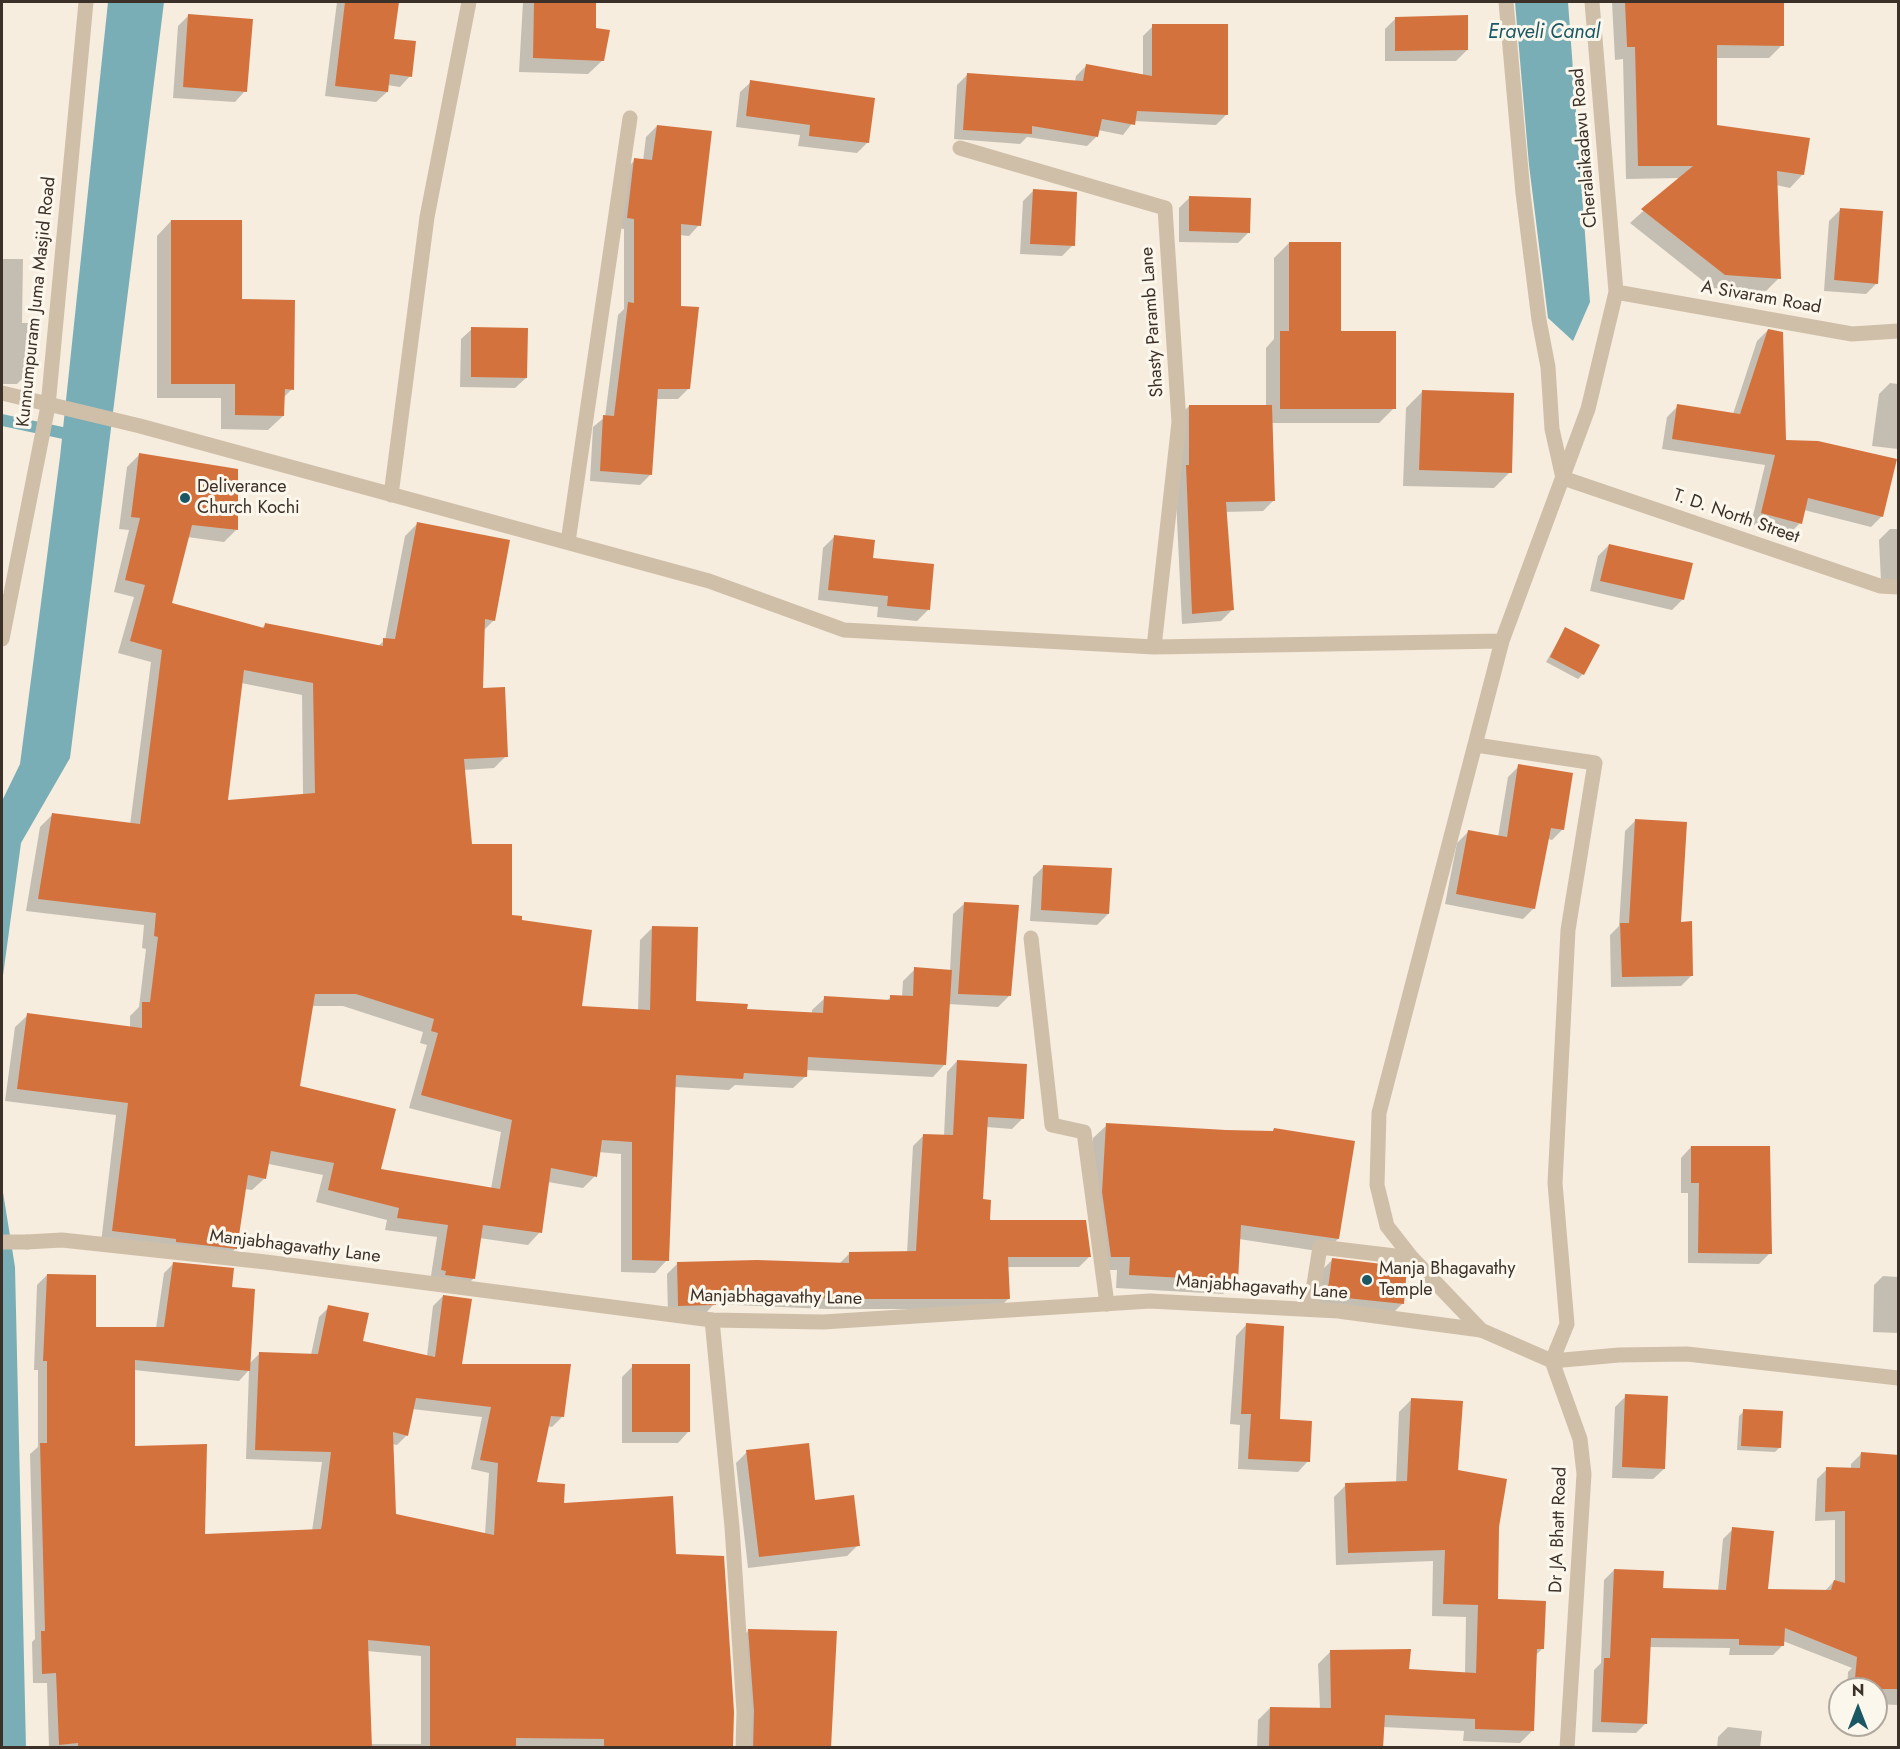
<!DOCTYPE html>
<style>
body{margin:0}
#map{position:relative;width:1900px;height:1749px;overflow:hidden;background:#f6eddf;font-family:Jost,sans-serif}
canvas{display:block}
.frame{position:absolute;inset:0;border:3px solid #3c3129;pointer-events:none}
.north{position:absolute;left:1828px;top:1677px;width:60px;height:60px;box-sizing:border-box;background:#fcf7ec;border:2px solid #afa89e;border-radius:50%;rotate:0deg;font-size:16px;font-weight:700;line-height:24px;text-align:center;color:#3c3129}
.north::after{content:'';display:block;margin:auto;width:21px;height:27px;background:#195764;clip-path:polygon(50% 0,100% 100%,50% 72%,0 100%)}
</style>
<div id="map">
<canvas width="1900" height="1749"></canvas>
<div class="frame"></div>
<div class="north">N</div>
</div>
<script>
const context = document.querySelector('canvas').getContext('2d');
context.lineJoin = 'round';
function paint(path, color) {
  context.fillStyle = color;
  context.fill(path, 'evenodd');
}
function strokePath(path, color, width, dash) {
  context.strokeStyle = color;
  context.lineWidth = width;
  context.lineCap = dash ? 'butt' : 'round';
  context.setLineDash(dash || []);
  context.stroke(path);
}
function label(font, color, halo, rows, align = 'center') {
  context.font = font + ' Jost,sans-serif';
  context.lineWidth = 6;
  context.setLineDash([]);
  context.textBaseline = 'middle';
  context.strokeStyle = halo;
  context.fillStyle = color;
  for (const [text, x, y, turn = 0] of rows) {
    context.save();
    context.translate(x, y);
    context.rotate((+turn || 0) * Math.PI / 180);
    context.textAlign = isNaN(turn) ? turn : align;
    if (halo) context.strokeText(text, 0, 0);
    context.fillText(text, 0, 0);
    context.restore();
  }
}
paint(new Path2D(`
 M108,2H164L70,758L21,843L2,983V801L20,764L60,457Z
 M1515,2H1568L1590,302L1573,341L1548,318L1529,165Z
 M2,1186L15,1267L26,1748L2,1747Z`), '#7aaeb7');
paint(new Path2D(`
 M337,2H398L393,40L410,76L400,87L387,85V92L376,102L325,96Z
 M523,2H594V30L603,60L588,74L519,72Z
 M873,2H956L873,3Z
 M1612,2H1783L1782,45L1769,58H1715L1716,126L1803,174L1790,188L1776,185L1779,278L1766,291L1712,288L1630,223L1680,178L1626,179L1623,59L1615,60Z
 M188,16L245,91L235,102L173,98L178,26Z
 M1396,18L1467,50L1456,61H1385V29Z
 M1153,26L1226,115L1216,125L1134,121L1123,135L1098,130L1097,136L1087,146L1027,137L1020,144L954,139L957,85L968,74L1075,82L1076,76L1086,66L1143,76V36Z
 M751,82L868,142L857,153L798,146L800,135L736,127L740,92Z
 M657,126L699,225L689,236L679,235V307L689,388L678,399H656L651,474L640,485L590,481L593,427L605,417L618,315L624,309V229L617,228L624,171L635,160L643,161L646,137Z
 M1034,190L1073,245L1062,256L1020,254L1023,201Z
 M1190,197L1249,232L1238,243L1179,242V208Z
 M1840,210L1877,283L1866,294L1824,291L1829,221Z
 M171,221L241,301L292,389L283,398V416L268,430L221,429V398H157V236Z
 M1289,243L1340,332L1394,408L1379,423H1271L1274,500L1263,511L1225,512L1232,610L1221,621L1182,624L1175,478L1178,417L1189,406H1266V348L1274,339V258Z
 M2,259H23L22,323H29L28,373L17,384H2Z
 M472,329L526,378L515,388L460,387L461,339Z
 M1768,330L1785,442L1882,516L1871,527L1804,510L1800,523L1789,534L1751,524L1765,465L1662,449L1667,417L1678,406L1733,414L1757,341Z
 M1890,383L1898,384V449L1872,446L1879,394Z
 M1422,392L1510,472L1494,488L1403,486L1406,408Z
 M139,455L236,530L224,542L187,537L170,604L261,629L265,625L377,647L385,640L405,536L417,524L494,620L484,630L482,689L506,756L494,768L463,770L471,846L511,917L581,1007L638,1011L640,940L653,927L694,1002L746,1011L812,1014V1010L825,998L886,1001L891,997H902L903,981L915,969L950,971L953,914L964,904L1009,996L998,1007L948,1004L945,1064L933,1077L806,1070V1076L793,1088L735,1085L729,1090L674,1087L667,1260L655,1273L621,1272V1154L598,1152L595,1176L583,1188L548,1182L540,1232L528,1245L479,1238L473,1279L461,1291L430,1282L437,1237L385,1230L387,1220L316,1202L323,1175L269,1164L265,1178L252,1190L244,1189L236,1248L223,1261L101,1243L116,1115L5,1101L15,1027L28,1015L130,1028V1016L139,1007L146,949L142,948L144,925L26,911L40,827L53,814L130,825L151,662L118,653L134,597L114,592L129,530L119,529L127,467ZM241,683L302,695L303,795L226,801ZM312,1006H343L423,1032L420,1043L427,1045L409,1108L501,1132L491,1189L379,1171L299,1087Z
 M1890,529H1898V580L1881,581L1879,540Z
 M834,537L872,560L928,610L917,621L877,617L878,607L818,600L823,548Z
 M1609,545L1683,599L1672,610L1590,591L1598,556Z
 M1565,629L1583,674L1578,679L1546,662Z
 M1519,766L1563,829L1552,840L1548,839L1534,908L1523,919L1445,904L1457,843L1468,832L1498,837L1508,777Z
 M1636,820L1679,923L1692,975L1681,986L1611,987L1610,935L1619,926L1625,831Z
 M1044,866L1108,914L1097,925L1030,921L1033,877Z
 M957,1061L1023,1118L1012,1129L986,1127L981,1200L989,1221L1089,1257L1079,1267H1007L1008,1299L998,1309H826L714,1304L704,1315H668L667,1274L678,1263L839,1264L850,1253H907L913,1146L924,1135L944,1136L947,1072Z
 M1107,1125L1271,1133L1275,1129L1338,1239L1324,1252L1239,1239L1236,1280L1223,1294L1116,1288L1117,1270H1098L1089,1206L1093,1138Z
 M1691,1147L1770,1253L1759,1264L1688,1263V1193H1681V1158Z
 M1332,1260L1403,1303L1392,1314L1317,1306L1321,1271Z
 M174,1263L230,1289L249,1364L260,1353L311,1355L319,1317L329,1307L361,1342L427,1356L433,1306L443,1296L460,1366L562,1417L552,1427L547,1426L535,1484L562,1505L675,1555L732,1748H49L47,1683H33L32,1642L35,1639L30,1454L38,1447V1370H34L37,1285L47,1275L95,1328H156L164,1273ZM134,1370L239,1381L249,1370L246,1459L322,1462L312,1531L204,1535L134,1447ZM412,1409L482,1417L471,1469L489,1473L485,1534L394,1515L392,1444L397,1445L407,1435ZM367,1651L421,1656V1744H370Z
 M1883,1276L1898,1277V1333L1873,1332L1874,1285Z
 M1246,1325L1278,1420L1308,1461L1298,1472L1238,1469L1240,1425L1230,1424L1236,1336Z
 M633,1366L688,1432L678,1443H622V1377Z
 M1626,1396L1664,1469L1653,1479L1612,1478L1615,1407Z
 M1411,1400L1497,1527L1496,1601L1543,1648L1535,1656L1532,1731L1520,1743L1463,1741L1464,1731L1383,1727L1381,1748H1257L1258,1720L1270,1708L1320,1709L1318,1664L1330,1652L1408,1670L1465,1673L1466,1617L1432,1616L1433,1561L1336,1565L1334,1497L1346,1485L1396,1483L1399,1412Z
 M1744,1411L1780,1447L1775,1452L1737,1450L1739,1416Z
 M747,1452L814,1501L858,1545L847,1556L748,1568L736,1463Z
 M1861,1454L1898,1674V1705L1876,1704V1689H1847L1848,1672L1852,1668L1783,1641V1645L1773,1655H1729L1730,1648L1649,1647L1646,1723L1636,1733L1592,1732L1594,1670L1601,1663L1604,1580L1614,1570L1661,1590L1718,1591L1723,1539L1733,1529L1766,1591L1824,1592L1835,1580V1520L1815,1521L1817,1479L1827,1469L1851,1470V1464Z
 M749,1630L829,1748H744L739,1640Z
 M1728,1727L1762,1731L1760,1748H1717L1718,1737Z`), '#0003');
strokePath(new Path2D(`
 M2,420L77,436`), '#7aaeb7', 12);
paint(new Path2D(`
 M345,2H399L394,39L416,41L412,77L390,74L388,92L335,86Z
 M534,2H596V28L610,30L604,61L533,58Z
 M1625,2H1784V46L1717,45V125L1810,138L1804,175L1777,171L1781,279L1725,275L1641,209L1693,166H1638L1635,47H1627Z
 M188,14L253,19L247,92L183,87Z
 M1468,15V50L1395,51V17Z
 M1152,24H1228V115L1137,111L1135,125L1102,119L1098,137L1032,126V134L963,130L967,73L1083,81L1086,64L1152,76Z
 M750,80L875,98L869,143L809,136L810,125L746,116Z
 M657,125L712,131L701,226L681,224V306L699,307L690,389H658L652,475L600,471L603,415L614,416L628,302L634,303V219L627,218L634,158L652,160Z
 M1033,189L1077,192L1075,246L1030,244Z
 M1189,196L1251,198L1250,233L1189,231Z
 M1840,208L1883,211L1878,284L1834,280Z
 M171,220H242V299L295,300L294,390L285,389L284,416L235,415V384H171Z
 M1289,242H1341V331H1396V409H1280V331H1289Z
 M471,327L528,328L527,378L471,377Z
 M1768,329L1783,332L1786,440L1818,441L1897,459L1883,517L1808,498L1802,524L1761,513L1775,455L1672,439L1677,404L1740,414Z
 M1422,390L1514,393L1512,473L1419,470Z
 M1189,405H1272L1275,501L1226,502L1234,610L1192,614L1186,465H1189Z
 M139,453L238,469V530L192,525L172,603L264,628L265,623L383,646V638L395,639L417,522L510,540L495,621L485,619L483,688L505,687L508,757L464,759L472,844H512V915L522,916V920L592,930L582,1006L650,1010L652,926L698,927L696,1001L748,1004L747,1009L823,1013L824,996L890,1000V995L913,996L914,967L952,970L946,1065L808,1057L807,1077L744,1073L743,1079L676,1075L669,1261L632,1260V1142L602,1140L597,1177L551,1168L542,1233L483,1225L475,1279L445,1275L446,1271L441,1270L448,1225L397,1218L399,1208L328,1190L334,1163L271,1151L266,1179L248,1175L237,1249L176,1242V1239L112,1231L128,1103L17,1089L27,1013L142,1028V1002H150L158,937L154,936L156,913L38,899L52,813L140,824L162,650L130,641L145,585L125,580L140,518L131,517ZM244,670L313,683L315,793L228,800ZM315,994H356L434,1019L431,1031L438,1033L421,1095L512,1120L500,1189L381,1169L396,1109L300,1086Z
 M834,535L875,540L873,558L934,564L930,610L887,606L888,596L828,590Z
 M1609,544L1693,563L1684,600L1600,581Z
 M1565,627L1600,645L1584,675L1550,657Z
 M1518,764L1573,773L1564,830L1551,828L1535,909L1456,894L1468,830L1507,837Z
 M1635,819L1687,822L1681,922L1692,921L1693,976L1622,977L1620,923H1629Z
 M1043,865L1112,868L1109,914L1041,910Z
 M964,902L1019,905L1011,996L958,994Z
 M957,1060L1027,1064L1024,1119L988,1117L983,1199L991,1200L990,1220H1086L1091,1257H1008L1010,1299H837L715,1294L716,1305L678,1306L677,1262L757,1260L849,1263V1252L916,1251L923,1134L953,1135Z
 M1106,1123L1226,1130L1273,1131L1274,1128L1355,1141L1339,1239L1241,1225L1238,1281L1129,1275L1130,1257H1111L1102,1192Z
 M1691,1146H1770L1772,1254L1698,1253L1699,1183H1691Z
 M1332,1258L1407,1267L1404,1304L1327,1296Z
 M173,1262L234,1268L232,1287L255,1289L250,1371L135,1360V1446L207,1444L205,1534L321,1529L322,1524L331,1452L255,1450L259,1352L318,1354L328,1305L369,1313L363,1341L435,1357L443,1295L472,1299L462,1364H571L564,1417L551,1416L537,1482L565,1484L564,1503L673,1496L676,1554L724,1556L734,1712L733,1748H604V1739L516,1738V1748H430V1646L368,1640L372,1748H78V1743L59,1745L56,1673L42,1674L41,1631H45L40,1443H47V1361H43L47,1274L96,1275V1327H164ZM416,1398L491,1407L480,1460L498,1463L494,1535L396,1514L393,1432L408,1436Z
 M1246,1323L1284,1326L1280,1419L1312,1421L1310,1462L1248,1459L1251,1414H1241Z
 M632,1364H690V1432H632Z
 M1625,1394L1668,1396L1665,1469L1622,1467Z
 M1411,1398L1463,1401L1458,1470L1507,1479L1499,1527L1498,1599L1546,1601L1544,1649H1537L1534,1731L1475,1729V1719L1385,1715L1383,1748H1269L1270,1707L1331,1708L1330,1650L1411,1649L1409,1669L1476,1673L1478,1605L1443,1604L1445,1550L1348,1553L1345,1483L1407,1481Z
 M1743,1409L1783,1411L1781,1448L1741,1446Z
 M809,1443L815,1500L854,1495L860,1546L759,1557L746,1450Z
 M1861,1452L1899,1455V1689H1854L1857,1657L1785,1628L1784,1646L1739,1645V1639L1651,1638L1647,1724L1601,1722L1604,1658H1610L1614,1569L1664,1571L1663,1588L1726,1590L1732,1527L1774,1531L1768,1589L1831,1590L1834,1580L1845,1583V1511L1825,1512L1826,1467L1860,1468Z
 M748,1629L837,1631L831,1748H753L754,1711Z`), '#d4723e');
strokePath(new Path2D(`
 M27,1242L62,1240L266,1262L712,1320L823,1322L1150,1301L1338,1311L1481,1330
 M1310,1309L1320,1247L1412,1258
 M1552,1361L1619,1355L1687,1354L1898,1378`), '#d0bfa8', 15);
strokePath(new Path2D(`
 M1506,2L1523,193L1539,320L1548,367L1552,429L1563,478L1880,586L1898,587
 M960,148L1165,208L1179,422L1154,647
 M1616,292L1852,334L1898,331
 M2,393L140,426L709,581L844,630L1154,647L1502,641
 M391,495L427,217L469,2
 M568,542L630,118
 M2,639L48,406L86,2
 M1476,745L1595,763L1568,930L1555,1183L1567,1324L1552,1361
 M1031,938L1052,1125L1084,1132L1107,1304
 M2,1242H27
 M712,1320L732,1527L744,1712L743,1748
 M1567,1748L1584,1474L1580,1439L1552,1361L1481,1330L1412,1258L1387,1226L1377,1185L1379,1113L1502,641L1588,409L1616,292L1592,2`), '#d0bfa8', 15);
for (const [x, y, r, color] of [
 [185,498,6,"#195764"],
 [1367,1280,6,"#195764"]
]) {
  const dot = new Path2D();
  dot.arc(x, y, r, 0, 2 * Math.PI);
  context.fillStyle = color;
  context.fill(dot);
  strokePath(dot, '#fcf7ec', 2);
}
label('18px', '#3c3129', '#fcf7ec', [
 ["Cheralaikadavu Road",1585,148,-95],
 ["A Sivaram Road",1761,298,10],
 ["Kunnumpuram Juma Masjid Road",37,302,-84],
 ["Shasty Paramb Lane",1153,322,-94],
 ["T. D. North Street",1736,517,19],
 ["Manjabhagavathy Lane",295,1247,7],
 ["Manjabhagavathy Lane",1262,1288,4],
 ["Manjabhagavathy Lane",776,1298,1],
 ["Dr JA Bhatt Road",1559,1530,-88]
]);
label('18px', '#3c3129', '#fcf7ec', [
 ["Deliverance",197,488],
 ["Church Kochi",197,509],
 ["Manja Bhagavathy",1379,1270],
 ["Temple",1379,1291]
], 'left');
label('italic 20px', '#195764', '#fcf7ec', [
 ["Eraveli Canal",1544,33]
]);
</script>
